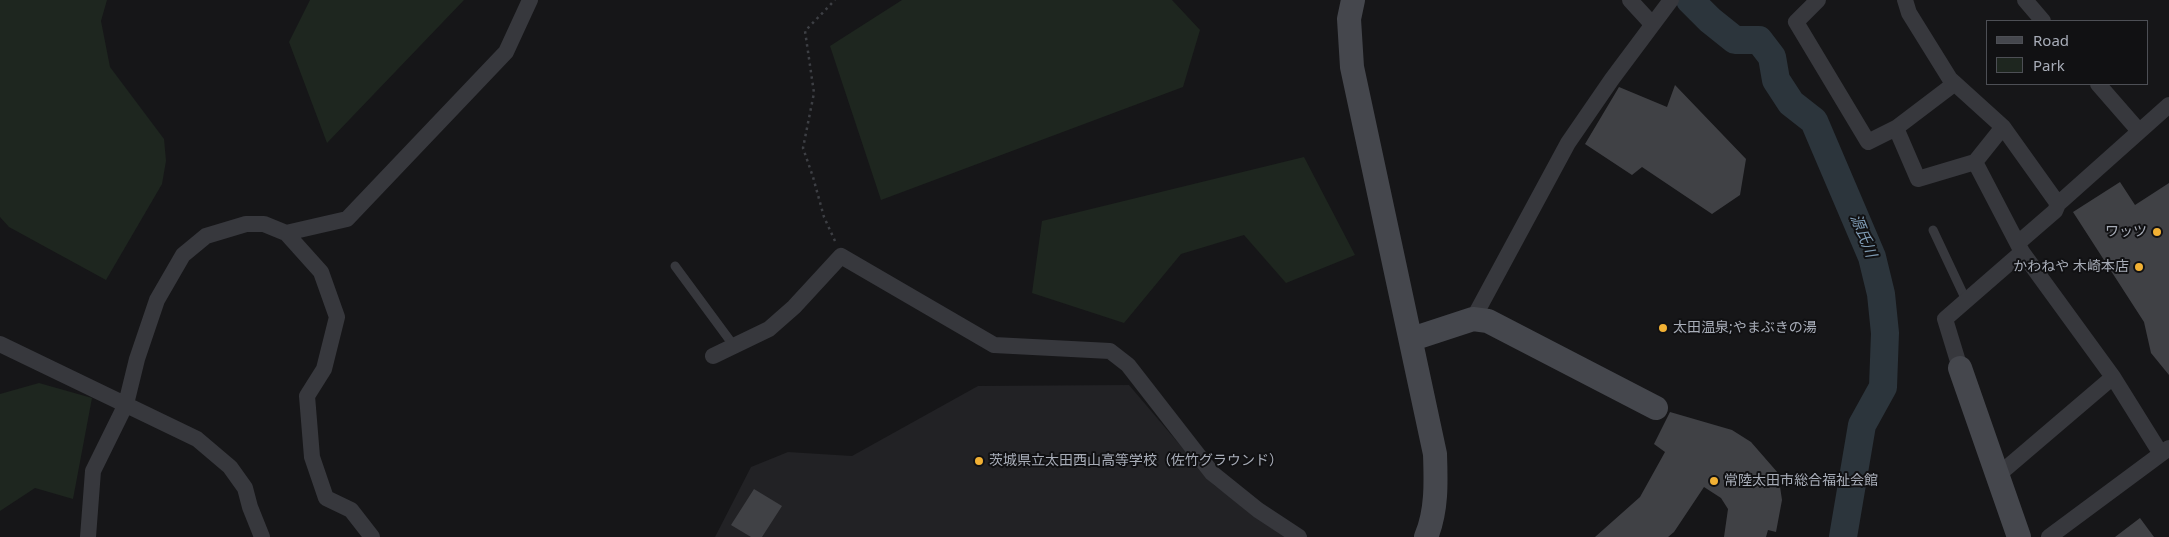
<!DOCTYPE html>
<meta charset="utf-8">
<style>
body{margin:0}
#map{position:relative;width:2169px;height:537px;overflow:hidden;background:#161618;font-family:"Noto Sans",sans-serif}
canvas{display:block}
.legend{position:absolute;left:1986px;top:20px;width:162px;height:65px;box-sizing:border-box;background:#111113;border:1px solid #4d4f55;margin:0;padding:6px 9px;list-style:none;font-size:15px;color:#a8adb8}
.legend li{display:flex;align-items:center;gap:10px;height:25px}
.legend b{width:25px;border:1px solid #4d4f55}
</style>
<div id="map">
<canvas width="2169" height="537"></canvas>
<ul class="legend">
<li><b style="height:6px;background:#45474d"></b>Road</li>
<li><b style="height:14px;background:#1e261f"></b>Park</li>
</ul>
</div>
<script>
const context = document.querySelector('canvas').getContext('2d');
context.lineJoin = 'round';
function paint(path, color) {
  context.fillStyle = color;
  context.fill(path, 'evenodd');
}
function strokePath(path, color, width, dash) {
  context.strokeStyle = color;
  context.lineWidth = width;
  context.lineCap = dash ? 'butt' : 'round';
  context.setLineDash(dash || []);
  context.stroke(path);
}
function label(font, color, halo, rows, align = 'center') {
  context.font = font + ' "Noto Sans","Noto Sans JP",sans-serif';
  context.lineWidth = 4;
  context.setLineDash([]);
  context.textBaseline = 'middle';
  context.strokeStyle = halo;
  context.fillStyle = color;
  for (const [text, x, y, turn = 0] of rows) {
    context.save();
    context.translate(x, y);
    context.rotate((+turn || 0) * Math.PI / 180);
    context.textAlign = isNaN(turn) ? turn : align;
    if (halo) context.strokeText(text, 0, 0);
    context.fillText(text, 0, 0);
    context.restore();
  }
}
paint(new Path2D(`
 M1129,385L1214,485L1286,537H715L751,467L788,452L852,456L978,386Z`), '#222225');
paint(new Path2D(`
 M0,0H107L101,21L110,67L164,139L166,161L162,184L106,280L9,227L0,217Z
 M310,0H464L327,143L289,42Z
 M902,0H1172L1200,30L1183,87L881,200L830,46Z
 M1304,157L1355,255L1286,283L1244,235L1181,254L1124,323L1032,293L1042,221Z
 M39,383L92,398L73,499L35,488L0,511V394Z`), '#1e261f');
strokePath(new Path2D(`
 M1690,0L1710,20L1735,40H1759L1772,57L1776,80L1791,103L1814,121L1872,257L1881,294L1885,333L1883,387L1862,425L1843,537`), '#2c353c', 28);
paint(new Path2D(`
 M1675,85L1746,159L1740,195L1712,214L1642,167L1632,175L1585,144L1619,87L1667,107Z
 M2120,182L2135,205L2169,183V375L2151,353L2144,322L2073,212Z
 M1670,412L1732,430L1751,442L1778,473L1782,500L1776,532L1768,530L1766,537H1724L1728,509L1721,498L1704,487L1674,532L1668,537H1595L1640,497L1665,452L1654,444Z
 M754,489L782,506L762,537H751L731,525Z
 M2140,518L2154,537H2115Z`), '#404145');
strokePath(new Path2D(`
 M835,241L824,217L813,177L803,148L814,93L805,31L835,0`), '#3d3f44', 2.5, [2.5, 4]);
strokePath(new Path2D(`
 M1933,230L1966,300
 M675,266L734,346`), '#37383d', 9);
strokePath(new Path2D(`
 M1630,0L1652,24
 M1818,0L1796,22L1868,142L1896,128
 M1905,0L1909,13L1950,79L2003,127L2058,204L2169,105
 M2025,0L2043,21
 M1954,84L1896,128L1918,179L1975,162
 M2098,84L2139,131
 M2003,127L1975,162L2022,252L2113,377L2161,454
 M286,233L347,219L506,52L530,0
 M2018,243L2055,211L2058,204
 M1473,319L1568,143L1612,79L1671,0
 M0,344L197,439L230,467L245,488L250,507L262,537
 M713,356L769,329L794,307L841,256L994,345L1110,351L1128,365L1212,473L1258,510L1299,537
 M1960,368L1945,319L2022,252
 M1997,476L2113,377
 M88,537L93,471L126,404L137,359L157,300L183,255L206,236L246,224H264L286,233L321,272L337,317L324,369L307,396L312,457L326,498L351,510L372,537
 M2049,537L2169,448`), '#37383d', 16);
strokePath(new Path2D(`
 M1353,0L1349,19L1352,67L1435,454C1436,482 1437,511 1426,537
 M1412,339L1473,319L1488,321L1656,408
 M1960,368L2019,537`), '#45474d', 24);
for (const [x, y, r, color] of [
 [2157,232,5,"#f2b134"],
 [2139,267,5,"#f2b134"],
 [1663,328,5,"#f2b134"],
 [979,461,5,"#f2b134"],
 [1714,481,5,"#f2b134"]
]) {
  const dot = new Path2D();
  dot.arc(x, y, r, 0, 2 * Math.PI);
  context.fillStyle = color;
  context.fill(dot);
  strokePath(dot, '#111113', 2);
}
label('14px', '#a8adb8', '#111113', [
 ["ワッツ",2147,232,"right"],
 ["かわねや 木崎本店",2129,267,"right"],
 ["太田温泉;やまぶきの湯",1673,328],
 ["茨城県立太田西山高等学校（佐竹グラウンド）",989,461],
 ["常陸太田市総合福祉会館",1724,481]
], 'left');
label('italic 15px', '#7f9bb3', '#111113', [
 ["源氏川",1863,236,68]
]);
</script>
